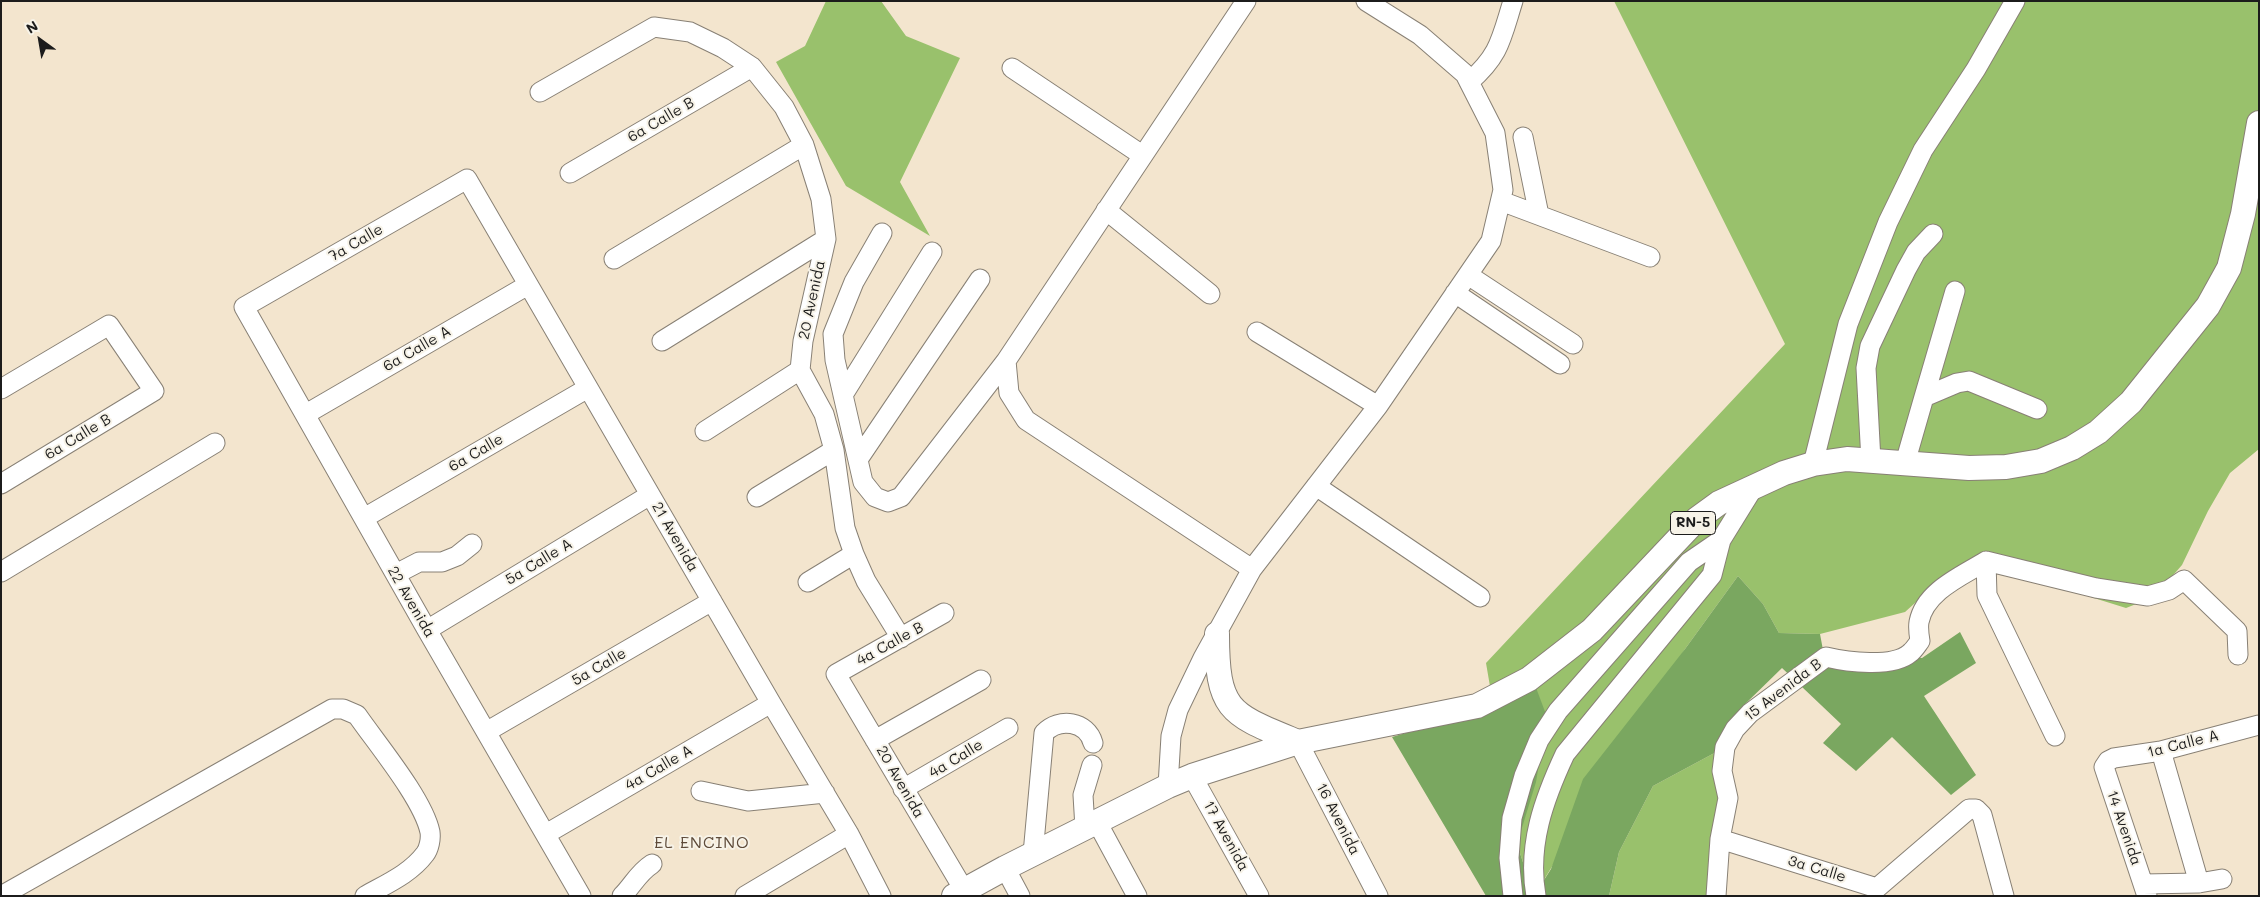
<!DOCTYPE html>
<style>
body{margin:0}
#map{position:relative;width:2260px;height:897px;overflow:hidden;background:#f3e5ce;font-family:Mali,sans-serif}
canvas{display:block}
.frame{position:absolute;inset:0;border:2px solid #1c1c1c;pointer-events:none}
.north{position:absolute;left:15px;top:15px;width:50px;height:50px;-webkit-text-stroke:4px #f7f3e8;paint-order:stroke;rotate:328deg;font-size:14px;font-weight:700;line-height:20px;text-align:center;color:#1c1c1c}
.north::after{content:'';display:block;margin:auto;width:18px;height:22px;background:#1c1c1c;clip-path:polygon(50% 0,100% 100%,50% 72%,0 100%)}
</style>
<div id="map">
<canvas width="2260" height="897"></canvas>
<div class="frame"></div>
<div class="north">N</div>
</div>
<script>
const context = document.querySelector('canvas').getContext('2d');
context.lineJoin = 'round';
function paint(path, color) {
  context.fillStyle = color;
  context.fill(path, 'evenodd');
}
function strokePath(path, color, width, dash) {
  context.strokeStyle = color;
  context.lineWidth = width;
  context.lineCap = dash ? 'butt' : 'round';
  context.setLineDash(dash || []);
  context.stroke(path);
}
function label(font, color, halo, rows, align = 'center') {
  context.font = font + ' Mali,sans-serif';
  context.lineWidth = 4;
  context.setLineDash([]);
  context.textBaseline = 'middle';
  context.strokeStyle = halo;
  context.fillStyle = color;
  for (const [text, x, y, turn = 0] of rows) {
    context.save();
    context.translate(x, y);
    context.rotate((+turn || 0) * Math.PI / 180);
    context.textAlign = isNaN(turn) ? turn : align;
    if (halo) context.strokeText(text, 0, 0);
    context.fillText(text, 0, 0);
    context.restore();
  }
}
paint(new Path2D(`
 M826,1H881L906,36L960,58L900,182L930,236L846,186L776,62L805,46Z
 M1614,1H2259V449L2230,473L2208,511L2182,565L2154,597L2126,608L1991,566L1925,594L1905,612L1820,634L1779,633L1763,604L1738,576L1685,649L1534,896L1517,844L1486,663L1785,344Z
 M1720,750L1719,795L1707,896H1609L1619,852L1653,786Z`), '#99c16c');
paint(new Path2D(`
 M1738,576L1763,604L1779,633L1820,634L1823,650L1922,658L1960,632L1976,663L1924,696L1976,775L1951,795L1892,737L1856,771L1823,743L1841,724L1782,668L1739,710L1720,750L1653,786L1619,852L1609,896H1534L1551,869L1583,779L1685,649Z
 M1535,685L1547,717L1536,782L1517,844L1534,896H1486L1392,737L1494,707Z`), '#7aa760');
const minor = new Path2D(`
 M1246,1L1006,361L1009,393L1026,420L1252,569
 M1012,68L1142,155
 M1469,82C1500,55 1501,39 1513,1
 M540,92L654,27L690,32L723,48L752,67L784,107L804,145L821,199L826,239L803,341L800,370L824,414L834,450L845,528L854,554L866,581L901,638
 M1523,137L1539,215
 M570,173L752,67
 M1501,201L1650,257
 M1106,210L1210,294
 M882,233L854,282L833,334L835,360L863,482L875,497L888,502L901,497L1006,361
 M614,259L804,145
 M1468,275L1573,344
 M1455,293L1560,364
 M1257,332L1378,406
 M662,341L826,239
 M1,389L109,325L154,391L1,484
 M843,395L932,252
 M1924,397L1955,291
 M306,414L528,285
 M705,431L800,370
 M859,458L980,279
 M1871,461L1866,368L1870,346L1906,270L1916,252L1933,234
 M1905,463L1924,397L1957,383L1969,381L2037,409
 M1813,464L1848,324L1888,222L1923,150L1976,69L2015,1
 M1316,486L1480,597
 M757,497L834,450
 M364,518L588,388
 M1986,561L1987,595L2055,736
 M1,572L215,443
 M396,574L419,562H442L457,556L472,544
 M808,582L854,554
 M944,613L836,674L964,890
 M427,630L650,495
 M486,732L712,601
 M875,740L981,680
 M1298,742L1378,896
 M2161,751L2199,883
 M1192,776L1259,896
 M1168,786L1171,736L1178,710L1203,658L1252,569L1378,406L1491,241L1503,190L1495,133L1465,74L1420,35L1366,1
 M903,789L1008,728
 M701,791L748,801L825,793
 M1097,822L1137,896
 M1085,828L1083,795L1092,765
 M546,834L771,703
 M1720,839L1877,888L1969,809H1976L1982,815L2004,896
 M1033,854L1044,733C1059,717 1087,721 1093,743
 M1005,868L1020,896
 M2143,884L2199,883L2222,879
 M1,896L332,709H343L357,715C377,744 423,799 430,832C431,839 429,849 425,854C410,874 386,884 365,896
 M581,896L427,630L244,307L467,179L771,703L849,834L881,896
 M622,896C633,885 638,873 652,864
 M745,896L849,834
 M1513,896L1509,858L1512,818L1524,776L1539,740L1558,711L1689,562L1721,540
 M1536,896C1527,845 1544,799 1565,754L1712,575L1721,540L1755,485
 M1716,896L1720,839L1728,798L1722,771L1725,747L1735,729L1750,713L1826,657C1847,662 1893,668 1910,653C1914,650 1917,645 1920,641C1919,635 1918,628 1919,622C1925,591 1962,576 1986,561L2096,588L2148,596L2169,590L2184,580L2237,631L2238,655
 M2147,896L2104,767L2108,761L2114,758L2161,751L2259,725`);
const major = new Path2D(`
 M1217,634C1217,712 1230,714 1298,742
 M954,896L1005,868L1168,786L1192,776L1298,742L1477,706L1529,679L1592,630L1697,519L1719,503L1784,473L1813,464L1847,459L1969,468L2006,467L2041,461L2072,448L2098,432L2131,402L2208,306L2229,268L2243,214L2259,123`);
strokePath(minor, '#888075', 21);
strokePath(major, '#888075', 26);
strokePath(minor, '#fff', 19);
strokePath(major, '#fff', 24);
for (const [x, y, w] of [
 [1693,523,45]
]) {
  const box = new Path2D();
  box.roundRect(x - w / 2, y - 11.5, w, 23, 4);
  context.fillStyle = '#f7f3e8';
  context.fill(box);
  strokePath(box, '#1c1c1c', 1);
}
label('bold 14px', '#1c1c1c', null, [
 ["RN-5",1693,523]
]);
label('15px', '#1c1c1c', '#f7f3e8', [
 ["6a Calle B",661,120,-30],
 ["7a Calle",356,243,-30],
 ["20 Avenida",812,300,-78],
 ["6a Calle A",417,349,-30],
 ["6a Calle B",78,437,-31],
 ["6a Calle",476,453,-30],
 ["21 Avenida",675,537,60],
 ["5a Calle A",539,562,-31],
 ["22 Avenida",411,602,60],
 ["4a Calle B",890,644,-29],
 ["5a Calle",599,667,-30],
 ["15 Avenida B",1783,690,-37],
 ["1a Calle A",2183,744,-14],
 ["4a Calle",956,759,-31],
 ["4a Calle A",659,768,-30],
 ["20 Avenida",900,782,60],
 ["16 Avenida",1338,819,63],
 ["14 Avenida",2124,828,71],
 ["17 Avenida",1226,836,61],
 ["3a Calle",1817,869,17]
]);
context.letterSpacing = '1px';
label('16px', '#5d4a39', '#f7f3e8', [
 ["EL ENCINO",702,843]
]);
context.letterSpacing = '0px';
</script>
